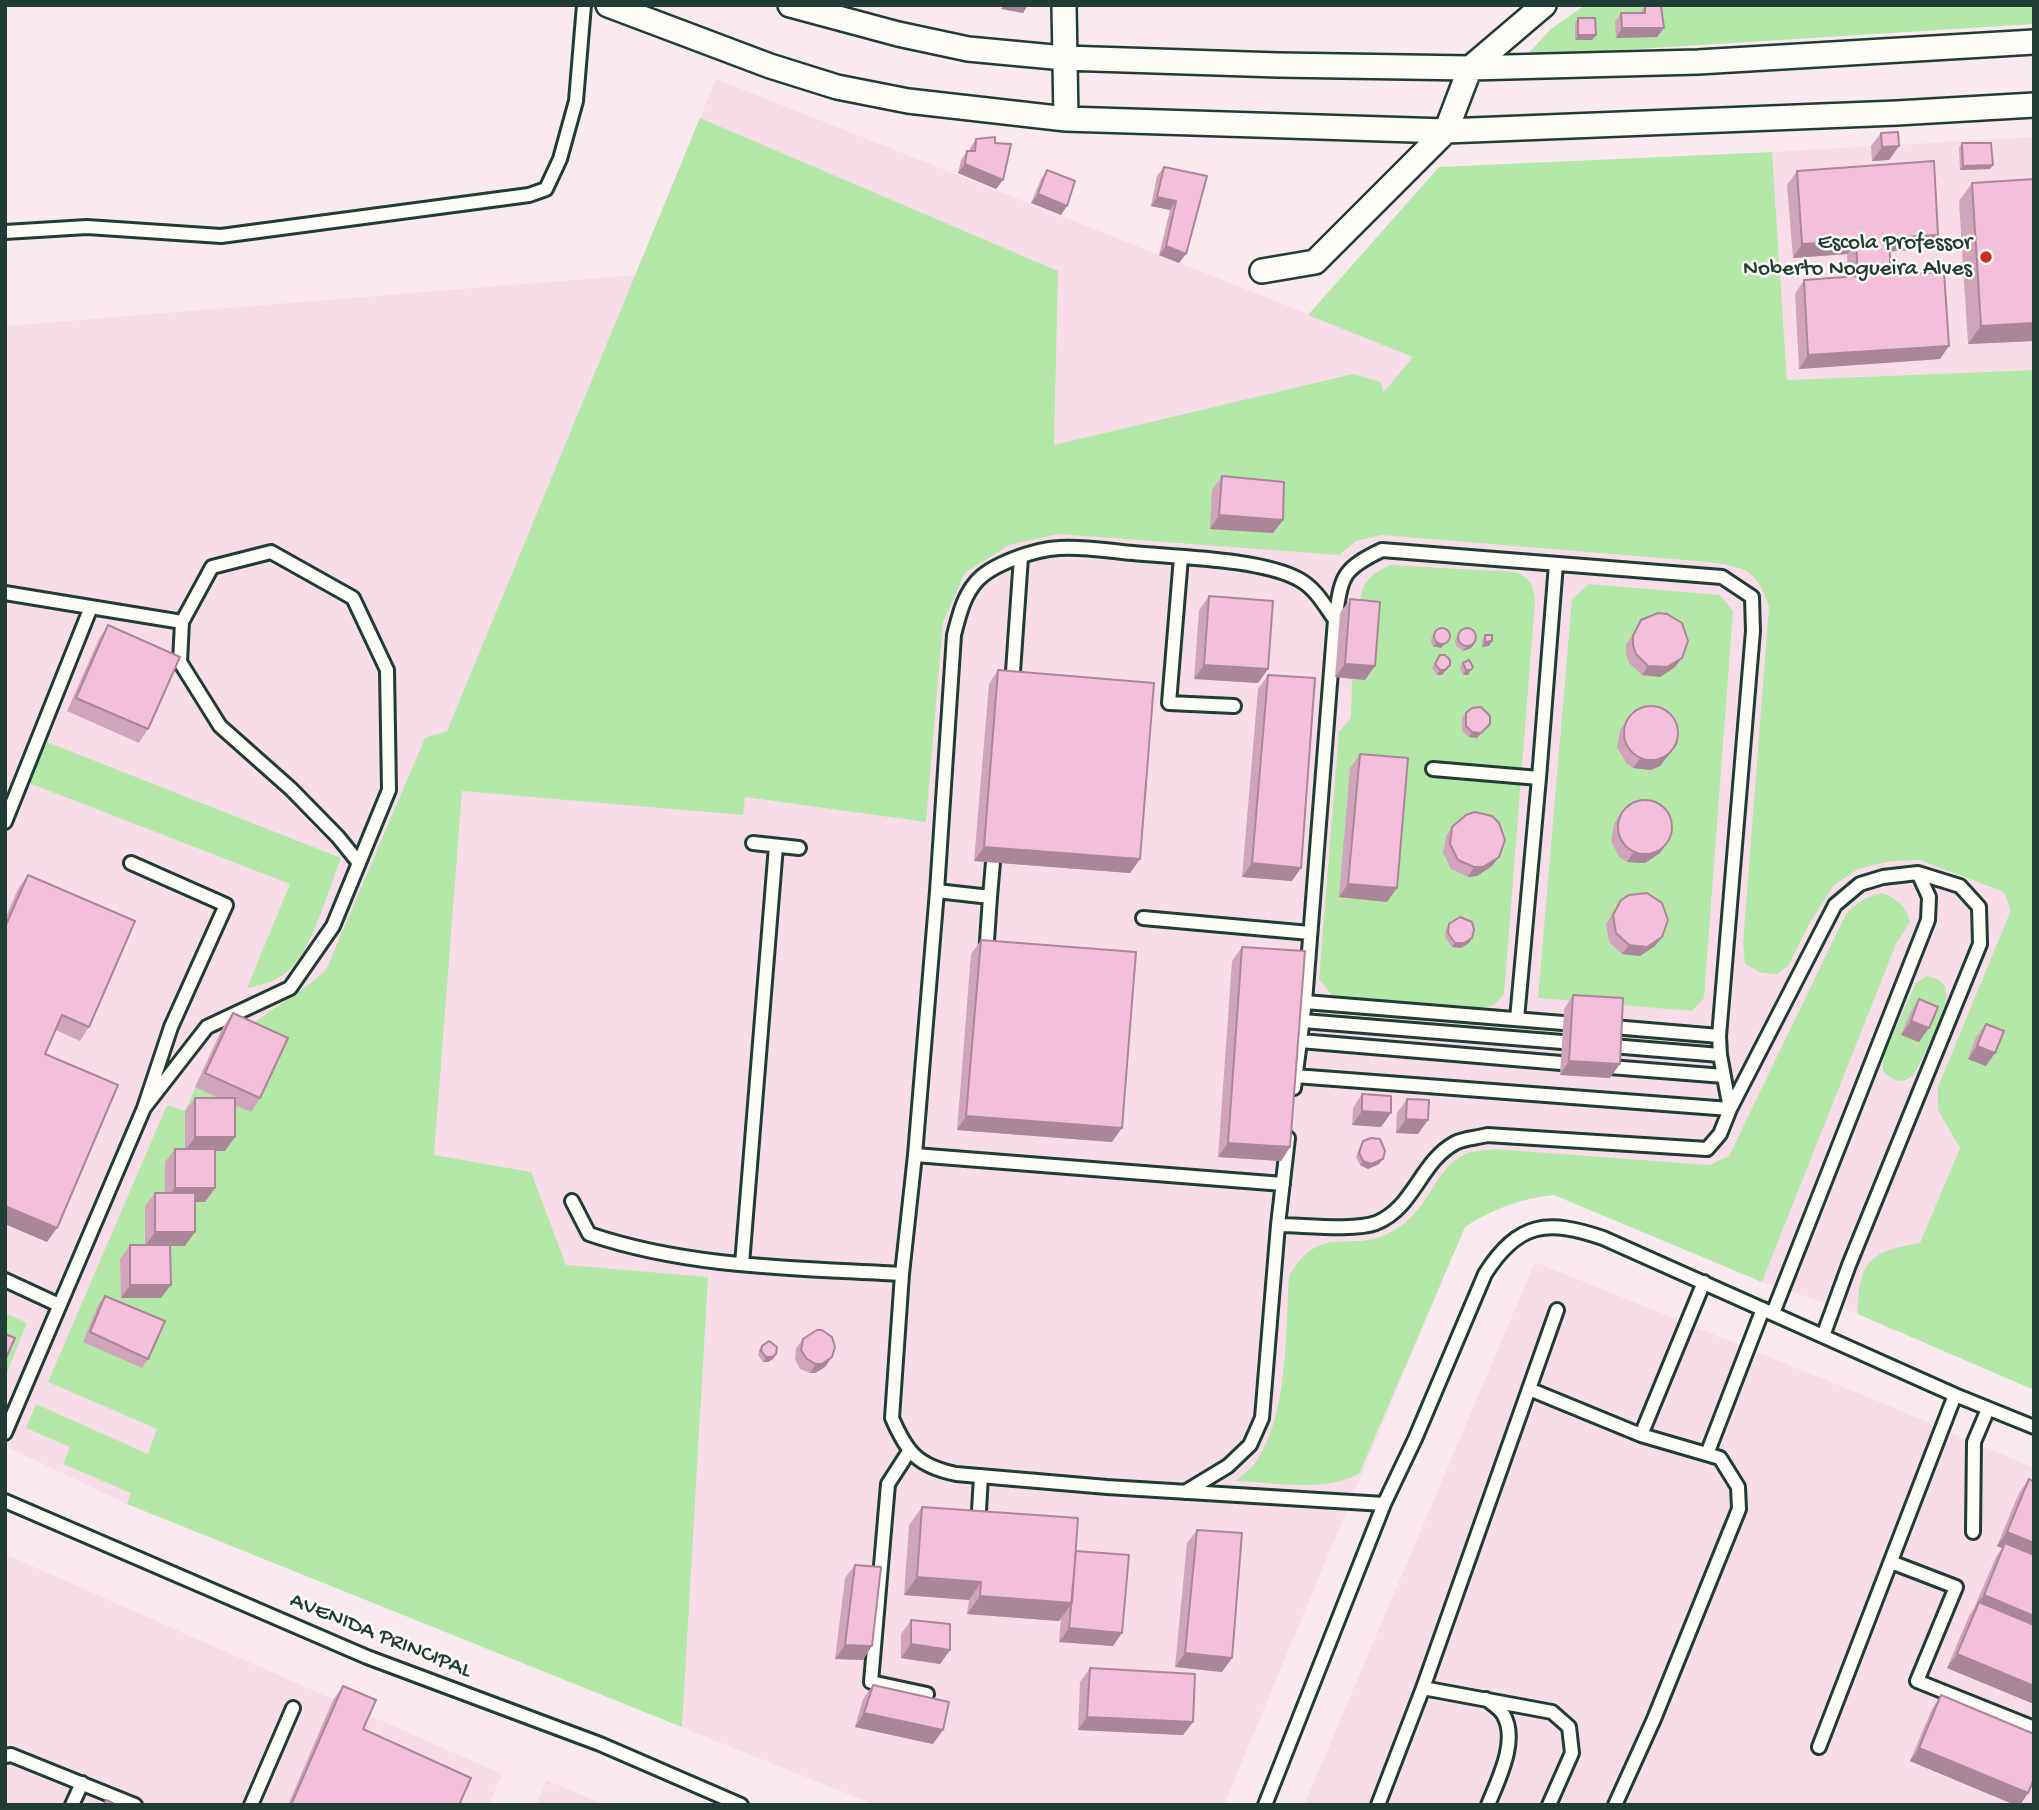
<!DOCTYPE html>
<style>
body{margin:0}
#map{position:relative;width:2039px;height:1810px;overflow:hidden;background:#faeaef;font-family:"Gochi Hand",sans-serif}
canvas{display:block}
.frame{position:absolute;inset:0;border:7px solid #1f3d34;pointer-events:none}
</style>
<div id="map">
<canvas width="2039" height="1810"></canvas>
<div class="frame"></div>
</div>
<script>
const context = document.querySelector('canvas').getContext('2d');
context.lineJoin = 'round';
function paint(path, color) {
  context.fillStyle = color;
  context.fill(path, 'evenodd');
}
function strokePath(path, color, width, dash) {
  context.strokeStyle = color;
  context.lineWidth = width;
  context.lineCap = dash ? 'butt' : 'round';
  context.setLineDash(dash || []);
  context.stroke(path);
}
function label(font, color, halo, rows, align = 'center') {
  context.font = font + ' "Gochi Hand",sans-serif';
  context.lineWidth = 5;
  context.setLineDash([]);
  context.textBaseline = 'middle';
  context.strokeStyle = halo;
  context.fillStyle = color;
  for (const [text, x, y, turn = 0] of rows) {
    context.save();
    context.translate(x, y);
    context.rotate((+turn || 0) * Math.PI / 180);
    context.textAlign = isNaN(turn) ? turn : align;
    if (halo) context.strokeText(text, 0, 0);
    context.fillText(text, 0, 0);
    context.restore();
  }
}
paint(new Path2D(`
 M716,79L2034,602V999L1896,1332L1858,1314L1762,1282L1554,1195L1532,1197L1491,1210L1465,1227L1224,1805H875L127,1504L5,1446V326L635,275Z
 M2034,137V370L1787,380L1772,152Z
 M1535,1262L1873,1399L2034,1468L2032,1805H1304Z
 M5,1554L502,1774L489,1805H5Z
 M547,1780L605,1805H536Z`), '#f8dde9');
paint(new Path2D(`
 M1585,5H2034V24L1526,56L1551,29Z
 M700,118L1058,271L1054,445L1353,374L1381,382L1383,393L1413,357L1308,315L1439,167L1772,152L1787,380L2034,370V1390L1858,1314C1858,1262 1870,1251 1920,1243L1960,1148L1938,1110V1087L2011,910L2004,892L1920,860L1891,861L1858,869L1833,886L1808,926L1788,966L1777,974L1762,973L1745,964L1743,944L1769,607C1756,569 1747,568 1709,562L1381,535L1356,541L1339,555L1058,534L1009,545L965,573L943,622L926,822L745,797L743,815L462,791L434,1155L531,1172L566,1265L708,1277L682,1727L127,1504L131,1493L63,1464L70,1447L26,1428L36,1404L148,1454L157,1429L48,1382L167,1105L185,1111L223,1027L241,1034C267,1010 299,995 326,970L425,738L447,731Z
 M1390,565L1515,572C1530,578 1534,585 1535,601L1504,994L1494,1005L1481,1008L1334,998L1319,979L1339,732L1351,718L1352,679H1365C1364,660 1355,601 1364,586C1370,575 1380,570 1390,565Z
 M1589,584L1720,595L1733,611L1704,998L1692,1011L1538,998L1572,599Z
 M47,742L341,858C329,888 313,946 291,968C279,980 264,985 247,988L290,884L29,783Z
 M1882,893C1898,899 1906,906 1910,922L1896,944L1762,1282L1554,1195C1521,1198 1493,1209 1465,1227L1359,1474C1323,1493 1274,1482 1235,1481C1242,1475 1250,1470 1255,1463C1289,1415 1285,1333 1289,1276C1322,1220 1351,1255 1391,1232C1402,1226 1411,1218 1419,1208C1434,1190 1443,1162 1468,1153C1476,1150 1486,1151 1494,1149L1709,1165L1729,1156L1846,914C1857,902 1866,897 1882,893Z
 M1927,976C1935,978 1942,979 1945,988C1946,991 1946,995 1946,999C1945,1008 1919,1070 1912,1076C1902,1085 1891,1080 1883,1071V1057L1916,983Z
 M5,1313L27,1323L5,1377Z`), '#b3e8a9');
const service = new Path2D(`
 M5,232L87,227L221,236L529,195L546,189L560,159L576,101L584,5
 M1181,557L1169,703L1234,706
 M5,593L182,622
 M1012,686L1021,557
 M1433,769L1539,778L1517,1019
 M1539,778L1556,564
 M5,822L91,607
 M753,843L799,848
 M937,891L990,897L993,862
 M1143,918L1310,933
 M986,955L990,897
 M1305,1002L1563,1023
 M1303,1021L1562,1042
 M1613,1027L1719,1036
 M1300,1041L1561,1063
 M1612,1046L1720,1055
 M1610,1067L1724,1076
 M1295,1076L1730,1109L1720,1055L1719,1036L1753,631L1752,597L1722,577L1382,550C1340,570 1342,577 1335,620
 M1294,1088L1305,1002L1335,620C1325,606 1316,589 1300,580C1264,559 1176,557 1133,553C1109,551 1083,546 1059,548C1036,549 991,564 976,582C963,597 959,616 954,635L937,891L915,1155L902,1274L892,1418C907,1453 918,1466 956,1474L1107,1487L1384,1504
 M144,1108L207,1027L290,988L333,926L389,790L387,670L353,598L271,552L212,567L182,622L180,662L220,726L291,789L338,837L359,863
 M915,1155L1283,1184
 M572,1201L589,1234C689,1268 797,1268 902,1274
 M1278,1225C1303,1225 1354,1231 1376,1223C1414,1208 1420,1162 1455,1143C1464,1138 1477,1138 1487,1135L1707,1149L1720,1134L1730,1109L1835,905L1860,884L1883,877L1918,873L1960,886L1979,907L1980,944L1849,1265L1823,1336
 M742,1264L776,846
 M5,1280L59,1305
 M1557,1310L1529,1389L1641,1435L1720,1458L1738,1487L1739,1509L1654,1719L1615,1805
 M1773,1313L1928,920L1929,897L1918,873
 M5,1433L144,1108L171,1027L226,905L131,863
 M1641,1435L1704,1282
 M910,1450L888,1484L871,1682L927,1694
 M1707,1454L1763,1309
 M1185,1492L1228,1466L1250,1445L1262,1418L1278,1225L1288,1138
 M5,1501L367,1657L600,1744L741,1805
 M978,1528L981,1476
 M1973,1532L1974,1442L1988,1409
 M1891,1562L1956,1587L1917,1681L2032,1727
 M1423,1688L1552,1712L1569,1727L1572,1753L1549,1805
 M1486,1699C1491,1703 1499,1708 1503,1714C1519,1740 1498,1780 1488,1805
 M1819,1747L1955,1395
 M5,1756L11,1755L135,1805
 M72,1805L82,1783
 M251,1805L293,1708
 M1265,1805L1384,1504L1415,1439L1485,1274C1518,1222 1547,1219 1603,1238L1955,1395L2034,1427
 M1378,1805L1423,1688L1529,1389`);
const minor = new Path2D(`
 M608,5L770,66L837,87L908,101L1066,119L1446,131L1897,113L2034,105
 M790,5L898,34L968,49L1064,58L1278,65L1470,68L1698,62L2034,42
 M1064,5L1066,119
 M1262,271L1315,262L1446,131L1470,68L1544,5`);
strokePath(service, '#1f3d34', 18);
strokePath(minor, '#1f3d34', 28);
strokePath(service, '#fdfcf7', 12);
strokePath(minor, '#fdfcf7', 23);
paint(new Path2D(`
 M1645,6L1664,28L1657,37L1616,38L1615,22L1621,13H1640Z
 M1578,18L1596,35L1592,40H1575V23Z
 M1881,133L1899,146L1889,160L1872,161L1871,146Z
 M976,139L1003,180L996,189L958,173L961,160L967,151H970V148Z
 M1962,143L1990,169L1960,170L1959,148Z
 M1164,167L1207,176L1179,263L1159,255L1170,210L1151,206L1157,176Z
 M1047,170L1061,215L1031,203L1041,179Z
 M1797,171L1929,249L1890,251L1891,275L1940,359L1799,369L1795,294L1804,280L1848,277L1847,254L1793,258L1787,185Z
 M2034,179V341L1968,344L1959,201L1972,183Z
 M1222,476L1283,520L1273,533L1210,529L1212,490Z
 M1209,596L1268,669L1258,683L1194,679L1199,610Z
 M1350,599L1365,680L1335,677L1340,613Z
 M1641,620L1675,667L1660,677L1642,675L1629,663L1626,654V645Z
 M108,625L148,729L139,743L67,711L99,639Z
 M1461,630L1471,648L1463,651L1456,646L1455,640Z
 M1435,632L1450,638L1441,648L1433,646L1431,642L1432,636Z
 M1485,635L1489,646L1482,647V640Z
 M1440,655L1450,665L1442,675H1437L1432,668Z
 M1463,663L1473,667L1468,675H1463L1460,667Z
 M998,670L1140,859L1130,873L974,861L989,684Z
 M1268,675L1292,881L1242,877L1258,689Z
 M1466,713L1490,724L1477,738L1469,737L1462,731V718Z
 M1627,720L1678,743L1660,766L1651,770L1633,768L1626,763L1617,747L1620,730Z
 M1360,754L1387,902L1339,897L1350,768Z
 M1620,814L1666,844L1660,853L1645,863L1627,862L1619,857L1611,841L1614,824Z
 M1452,827L1499,857L1492,866L1477,876L1468,877L1451,869L1443,853L1446,836Z
 M28,875L89,1027L80,1041L56,1030L45,1054L47,1242L5,1224V919L18,889Z
 M1621,900L1662,937L1655,946L1640,956L1622,954L1609,942L1606,924Z
 M1449,924L1469,943L1461,948L1452,947L1445,937L1446,929Z
 M981,940L1112,1142L957,1130L971,954Z
 M1242,947L1290,1147L1281,1161L1218,1157L1232,961Z
 M1573,995L1610,1078L1560,1075L1564,1009Z
 M1919,999V1042L1901,1035L1910,1013Z
 M233,1013L260,1098L251,1112L235,1105L225,1151H215V1188L205,1202H195L185,1246H170L161,1298H121L120,1259L130,1245H145V1206L155,1193H165V1162L175,1149H185V1111L195,1098H218L195,1087L223,1027Z
 M1986,1024V1066L1968,1059L1976,1037Z
 M1362,1094L1381,1127L1352,1125L1353,1108Z
 M1407,1099L1428,1120L1418,1134L1396,1133L1397,1113Z
 M1363,1141L1383,1159L1379,1164L1368,1169L1360,1165L1356,1157L1360,1146Z
 M105,1296L148,1359L142,1368L83,1342L98,1305Z
 M803,1339L832,1357L825,1367L815,1373H810L800,1369L795,1359L796,1348Z
 M762,1346L773,1359L768,1362H763L758,1355L759,1350Z
 M2029,1479L2034,1704L1947,1668L1969,1616L1974,1608L1996,1557L2002,1548L1997,1546L2019,1493Z
 M922,1507L1076,1551L1113,1646L1059,1642L1061,1618L1059,1621L967,1614L969,1600L904,1595L909,1525Z
 M1197,1530L1222,1672L1175,1667L1187,1543Z
 M855,1565L863,1660L835,1659L845,1578Z
 M911,1620L950,1650L940,1664L901,1658V1634Z
 M1090,1668L1193,1722L1183,1735L1078,1730L1080,1682Z
 M873,1685L933,1744L855,1727L863,1699Z
 M343,1686L363,1729L459,1805H288L333,1700Z
 M1941,1695L2028,1793L2020,1805H2015L1910,1761L1932,1709Z`), '#d2a4bc');
paint(new Path2D(`
 M1004,5H1028L1023,13L1001,9Z
 M1622,28H1664L1657,37L1616,38Z
 M1578,35H1596L1592,40H1575Z
 M1899,146L1889,160L1872,161L1882,147Z
 M965,164L1003,180L996,189L958,173Z
 M1993,165L1990,169L1960,170L1963,166Z
 M1038,194L1067,206L1061,215L1031,203Z
 M1157,197L1176,201L1170,210L1151,206Z
 M1938,235L1929,249L1880,252L1889,238Z
 M1856,241L1847,254L1793,258L1802,244Z
 M1166,246L1186,254L1179,263L1159,255Z
 M2034,323V341L1968,344L1981,326Z
 M1949,346L1940,359L1799,369L1808,355Z
 M1219,515L1283,520L1273,533L1210,529Z
 M1450,638L1441,648L1433,646L1437,642Z
 M1492,641L1489,646L1482,647L1485,642Z
 M1475,643L1471,648L1463,651L1466,647Z
 M1682,658L1675,667L1660,677L1642,675L1648,666Z
 M1345,664L1375,666L1365,680L1335,677Z
 M1204,665L1268,669L1258,683L1194,679Z
 M1450,665L1442,675H1437L1440,670Z
 M1466,670H1471L1468,675H1463Z
 M1490,724L1477,738L1469,737L1472,732Z
 M1678,743L1660,766L1651,770L1633,768L1640,759Z
 M1666,844L1660,853L1645,863L1627,862L1633,853Z
 M984,847L1140,859L1130,873L974,861Z
 M1499,857L1492,866L1477,876L1468,877L1474,867Z
 M1252,863L1301,868L1292,881L1242,877Z
 M1348,884L1397,888L1387,902L1339,897Z
 M1662,937L1655,946L1640,956L1622,954L1629,945Z
 M1472,938L1469,943L1461,948L1452,947L1455,943Z
 M1911,1021L1929,1028L1919,1042L1901,1035Z
 M1977,1046L1995,1053L1986,1066L1968,1059Z
 M1569,1061L1620,1064L1610,1078L1560,1075Z
 M1362,1111L1391,1113L1381,1127L1352,1125Z
 M966,1116L1122,1128L1112,1142L957,1130Z
 M1406,1119L1428,1120L1418,1134L1396,1133Z
 M195,1137H235L225,1151H185Z
 M1228,1143L1290,1147L1281,1161L1218,1157Z
 M1383,1159L1379,1164L1368,1169L1360,1165L1363,1161Z
 M175,1188H215L205,1202H165Z
 M5,1206L57,1228L47,1242L5,1224Z
 M155,1232H195L185,1246H145Z
 M130,1285H171L161,1298H121Z
 M776,1354L773,1359L768,1362H763L766,1357Z
 M832,1357L825,1367L815,1373H810L816,1364Z
 M2007,1532L2034,1543V1561L2005,1543L2002,1548L1997,1546Z
 M917,1577L981,1582L969,1600L904,1595Z
 M1984,1595L2034,1616V1634L1978,1602Z
 M980,1596L1072,1603L1059,1621L967,1614Z
 M1069,1628L1122,1633L1113,1646L1059,1642Z
 M911,1644L950,1650L940,1664L901,1658Z
 M845,1645L872,1646L863,1660L835,1659Z
 M1185,1653L1232,1658L1222,1672L1175,1667Z
 M1957,1654L2034,1686V1704L1947,1668Z
 M864,1713L943,1730L933,1744L855,1727Z
 M1087,1717L1193,1722L1183,1735L1078,1730Z
 M1919,1748L2028,1793L2020,1805H2015L1910,1761Z`), '#ab8699');
const building = new Path2D(`
 M1645,6H1661L1664,28H1622L1621,13H1645Z
 M1578,18H1595L1596,35H1578Z
 M1898,132L1899,146L1882,147L1881,133Z
 M995,137V143L1011,144L1003,180L965,164L967,151H975L976,139Z
 M1962,143H1991L1993,165L1963,166Z
 M1934,161L1938,235L1889,238L1891,275L1944,272L1949,346L1808,355L1804,280L1858,276L1856,241L1802,244L1797,171Z
 M1164,167L1207,176L1186,254L1166,246L1176,201L1157,197Z
 M1047,170L1075,181L1067,206L1038,194Z
 M2034,179V323L1981,326L1972,183Z
 M1222,476L1284,482L1283,520L1219,515Z
 M1209,596L1273,601L1268,669L1204,665Z
 M1350,599L1380,602L1375,666L1345,664Z
 M1658,613L1667,614L1682,623L1688,641L1682,658L1667,667L1648,666L1636,654L1633,645V636L1641,620Z
 M108,625L180,657L148,729L76,698Z
 M1458 637a9 9 0 1 1 18 0a9 9 0 1 1-18 0Z
 M1434 636a8 8 0 1 1 16 0a8 8 0 1 1-16 0Z
 M1485,635H1492V641L1485,642Z
 M1440,655H1445L1450,660V665L1445,670H1440L1435,664Z
 M1469,660L1473,667L1471,670H1466L1463,663Z
 M998,670L1154,683L1140,859L984,847Z
 M1268,675L1315,678L1301,868L1252,863Z
 M1624 733a27 27 0 1 1 54 0a27 27 0 1 1-54 0Z
 M1481,707L1490,716V724L1481,733L1472,732L1466,726V713L1472,708Z
 M1360,754L1408,758L1397,888L1348,884Z
 M1618 827a27 27 0 1 1 54 0a27 27 0 1 1-54 0Z
 M1475,812L1492,816L1499,823L1505,840L1499,857L1483,867H1474L1458,860L1450,844L1452,827L1466,815Z
 M28,875L135,921L89,1027L62,1015L45,1054L118,1085L57,1228L5,1206V927Z
 M1647,893L1662,903L1668,920L1662,937L1647,947L1629,945L1616,933L1613,915L1621,900L1629,895Z
 M1460,917L1472,922L1474,930L1472,938L1464,943H1455L1448,933L1449,924Z
 M981,940L1136,952L1122,1128L966,1116Z
 M1242,947L1305,951L1290,1147L1228,1143Z
 M1573,995L1623,998L1620,1064L1569,1061Z
 M1919,999L1938,1007L1929,1028L1911,1021Z
 M233,1013L288,1038L260,1098L205,1073Z
 M1986,1024L2004,1031L1995,1053L1977,1046Z
 M1362,1094L1391,1096V1113L1362,1111Z
 M195,1098H235V1137H195Z
 M1407,1099L1429,1100L1428,1120L1406,1119Z
 M1371,1138L1380,1139L1385,1151L1383,1159L1371,1164L1363,1161L1359,1153L1363,1141Z
 M175,1149H215V1188H175Z
 M155,1193H195V1232H155Z
 M130,1245H170L171,1285H130Z
 M105,1296L165,1321L148,1359L90,1332Z
 M817,1330H822L832,1337L835,1347L832,1357L822,1364H816L807,1359L801,1350L803,1339Z
 M5,1334L15,1338L5,1360Z
 M769,1341L777,1347L776,1354L772,1357H766L761,1351L762,1346Z
 M2029,1479L2034,1482V1543L2007,1532Z
 M922,1507L1078,1518L1072,1603L980,1596L981,1582L917,1577Z
 M1197,1530L1242,1533L1232,1658L1185,1653Z
 M2005,1543L2034,1555V1616L1984,1595Z
 M1076,1551L1129,1555L1122,1633L1069,1628Z
 M855,1565L881,1567L872,1646L845,1645Z
 M1979,1602L2034,1625V1686L1957,1654Z
 M911,1620L950,1624V1650L911,1644Z
 M1090,1668L1195,1674L1193,1722L1087,1717Z
 M873,1685L949,1702L943,1730L864,1713Z
 M343,1686L376,1700L363,1729L471,1778L459,1805H291Z
 M1941,1695L2034,1734V1779L2028,1793L1919,1748Z
 M106,1800L116,1805H104Z`);
paint(building, '#f4bfdb');
strokePath(building, '#ab8699', 2);
for (const [x, y, r, color] of [
 [1986,257,7,"#c8321e"]
]) {
  const dot = new Path2D();
  dot.arc(x, y, r, 0, 2 * Math.PI);
  context.fillStyle = color;
  context.fill(dot);
  strokePath(dot, '#fdfcf7', 2.5);
}
label('23px', '#1f3d34', '#fdfcf7', [
 ["Escola Professor",1972,244],
 ["Noberto Nogueira Alves",1972,270]
], 'right');
label('23px', '#1f3d34', '#fdfcf7', [
 ["AVENIDA PRINCIPAL",380,1637,22]
]);
</script>
